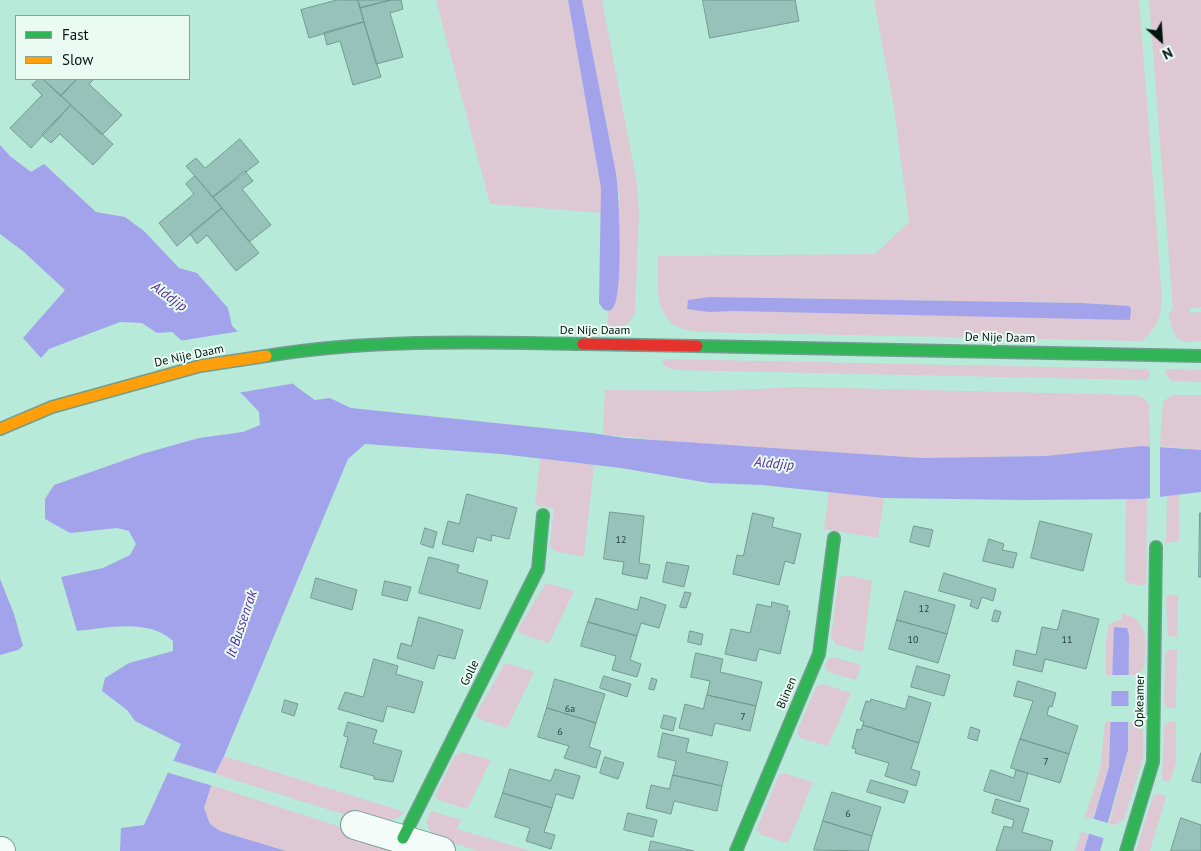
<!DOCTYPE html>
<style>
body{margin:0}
#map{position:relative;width:1201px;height:851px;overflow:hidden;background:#b7ead9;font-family:"PT Sans",sans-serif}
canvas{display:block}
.legend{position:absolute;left:15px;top:15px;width:175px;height:65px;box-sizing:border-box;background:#eafbf4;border:1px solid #8c9f98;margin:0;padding:6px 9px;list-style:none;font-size:15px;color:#00150d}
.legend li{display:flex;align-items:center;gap:10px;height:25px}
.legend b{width:25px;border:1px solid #8c9f98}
.north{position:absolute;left:1136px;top:15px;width:50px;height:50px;-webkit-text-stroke:4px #eafbf4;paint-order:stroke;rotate:154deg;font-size:14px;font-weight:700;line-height:20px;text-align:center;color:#00150d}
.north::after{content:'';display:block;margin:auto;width:18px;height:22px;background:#00150d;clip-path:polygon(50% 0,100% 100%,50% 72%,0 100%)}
</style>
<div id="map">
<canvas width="1201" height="851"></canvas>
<ul class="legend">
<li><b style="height:6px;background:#30b455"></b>Fast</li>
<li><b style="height:6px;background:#ff9f0a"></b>Slow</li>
</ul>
<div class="north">N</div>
</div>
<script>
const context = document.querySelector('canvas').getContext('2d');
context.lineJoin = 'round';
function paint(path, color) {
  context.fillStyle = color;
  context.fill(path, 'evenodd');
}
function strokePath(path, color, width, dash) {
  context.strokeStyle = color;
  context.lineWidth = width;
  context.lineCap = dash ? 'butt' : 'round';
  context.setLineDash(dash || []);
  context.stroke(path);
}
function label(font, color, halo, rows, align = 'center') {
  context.font = font + ' "PT Sans",sans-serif';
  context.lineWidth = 4;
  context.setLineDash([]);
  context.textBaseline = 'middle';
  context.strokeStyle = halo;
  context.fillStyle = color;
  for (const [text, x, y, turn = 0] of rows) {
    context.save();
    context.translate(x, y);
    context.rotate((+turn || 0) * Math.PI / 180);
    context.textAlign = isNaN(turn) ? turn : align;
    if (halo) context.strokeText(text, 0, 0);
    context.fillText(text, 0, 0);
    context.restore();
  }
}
paint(new Path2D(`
 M436,0H568L601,188L602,213L490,204Z
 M582,0H602L637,184L639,213L635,313C629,325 620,331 607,332L608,311L612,310L619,195L616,173Z
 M874,0H1139L1162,299C1160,319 1158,327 1142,341L701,332C694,331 685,330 678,327C653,315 658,279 658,256L875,254L909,222L894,108ZM710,297L1082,303L1129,306L1131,309L1129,319L733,311L709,312Z
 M1149,0H1201V307L1190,308V313L1201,312V341C1195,341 1184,343 1180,340C1173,336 1169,320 1169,313L1173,309Z
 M665,359L1148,369L1150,376L1147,380L674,370L664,366L662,361Z
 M1166,369L1201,370V382L1172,381L1165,374Z
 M799,387L1132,395C1140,396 1144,397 1149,404L1150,446L1046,456L921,458L675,442L603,434L605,390L712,391Z
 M1173,395H1201V450L1160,446L1163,401Z
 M540,459L594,465L584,557L554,551L550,545L554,508L535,505Z
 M829,491L884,498L878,538L824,529Z
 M1179,493V541L1166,543L1167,495Z
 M1147,498L1146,583L1143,586L1125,582L1126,499Z
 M847,575L872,581L863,652L835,644L831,637L839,578Z
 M546,583L574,591L549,643L521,634L518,629Z
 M1170,594L1178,595L1177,637L1168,636L1166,598Z
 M1122,613C1151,620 1145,644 1144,668L1136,675H1129V635L1127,628L1115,627L1113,675H1106V640L1109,624L1122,619Z
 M1169,650H1177L1176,708H1168L1164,704L1165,654Z
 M833,657L861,665L856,680L828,672L825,667L828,659Z
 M505,663L534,672L507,728L479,719L476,714Z
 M823,684L851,693L828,746L800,738L797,732L816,687Z
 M1105,722H1111L1109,767L1093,819L1085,817L1100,770Z
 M1129,722H1135L1143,730V758L1124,820L1114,825L1109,824L1125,764L1128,750Z
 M1168,722H1176V763L1170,782L1162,780L1164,726Z
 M462,752L491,760L467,809L438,800L435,796L455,755Z
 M224,756L405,812C396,821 386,822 374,824L215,774Z
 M784,773L813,782L788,843L759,834L757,829L779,775Z
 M211,785L353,831L405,851H286L220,831L210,824L204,808Z
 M1158,793L1166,796L1150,851H1136L1153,796Z
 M431,811L461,820L457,829L530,851H479L439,839L431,834L426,822Z
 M1081,832L1089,834L1084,851H1075Z`), '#dec8d4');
paint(new Path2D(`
 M568,0H582L616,173C619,193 624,295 613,308C610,312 607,311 603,309L599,303L601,188Z
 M0,145L10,156L31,172L44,164L96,212L125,217L144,231L179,268L197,273L228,308L232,326L298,388L315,400L330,398L351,408L592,433L625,438L921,458L1046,456L1142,446L1201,450V492L1142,499L1023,500L884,498L762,485L709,483L621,468L501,454L365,444L348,459L224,756L215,774L204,808L210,824L220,831L286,851H120L121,828L144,825L181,744L135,721L127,710L102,691L105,678L129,663L173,651V641C148,618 108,628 77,631L61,577L103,568L130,555L136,544L129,531L117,528L70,533L45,519V499L54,485L142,454L199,438L243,432L260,425L259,412L245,397L172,332L157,333L142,323L120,322L49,349L41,358L23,338L65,290L24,252L0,234Z
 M710,297L1082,303L1129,306L1131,309L1130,320L733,311L709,312L687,309L688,300Z
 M0,579L14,614L23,646L18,650L0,655Z
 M1114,627L1127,628L1129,635L1128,750L1100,851H1084L1109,767Z`), '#a3a3eb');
paint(new Path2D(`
 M241,331L296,383L237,393L179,341Z
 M1150,443L1160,444V499L1150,500Z
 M1110,675H1131V691H1110Z
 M1109,706H1131V722H1109Z
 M171,760L217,774L213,786L166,772Z
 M1091,818L1111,824L1106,839L1087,833Z`), '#b7ead9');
const building = new Path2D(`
 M337,0H358L364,22L309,38L301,10Z
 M358,0H391L360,8Z
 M391,0H401L403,9L390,13L403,57L376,64L360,8Z
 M703,0H795L799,21L710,38Z
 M364,22L381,77L353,85L340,41L327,45L324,33Z
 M39,79H43L71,105L31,148L10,128L42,95L32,85Z
 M43,79H77L61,96Z
 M77,79H94L89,84L122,115L102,135L61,96Z
 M71,105L113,144L93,165L60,134L51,143L42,135Z
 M240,139L259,162L213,197L186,166L196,158L205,168Z
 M245,171L253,181L242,189L271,225L249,242L213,197Z
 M195,176L222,208L177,246L159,223L194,194L186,184Z
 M222,208L259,253L236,271L207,235L197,244L190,234Z
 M467,494L517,508L509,539L492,535L491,541L477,537L473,552L442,544L448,521L459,524Z
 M610,512L644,516L639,563L650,565L647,579L622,574L624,562L604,559Z
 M753,513L774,518L772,527L801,534L794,564L785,561L779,585L733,574L737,555L743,556Z
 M1200,513H1201V577H1199Z
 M1040,521L1092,534L1083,571L1031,558Z
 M914,526L933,530L929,547L910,542Z
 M425,528L437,532L433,548L421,544Z
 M989,539L1004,544L1002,550L1017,553L1013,568L983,561Z
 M429,557L459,565L457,572L488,581L480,609L419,593Z
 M667,562L689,566L684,587L663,582Z
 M944,573L996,589L993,601L982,597L978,609L970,606L972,600L939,591Z
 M316,578L357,590L352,610L311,598Z
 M385,581L411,587L407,601L382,595Z
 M905,591L955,605L947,634L897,620Z
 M685,592L691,593L686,608L680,607Z
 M641,597L666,605L659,628L641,623L637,636L588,622L596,598L637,610Z
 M772,602L788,606L787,611H790L780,654L759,649L756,661L725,654L731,629L750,633L757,604L771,607Z
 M995,610L1001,612L998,622L992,621Z
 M1063,610L1099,619L1086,669L1045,659L1042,672L1013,665L1016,650L1036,655L1042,627L1057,630Z
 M419,617L463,630L455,659L438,655L434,669L397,658L401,643L411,646Z
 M897,620L947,634L938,663L889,649Z
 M588,622L637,636L630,660L641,664L637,677L612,670L616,656L581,646Z
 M690,631L703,634L701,645L688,642Z
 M696,653L723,659L720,672L762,682L756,706L707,695L710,681L691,677Z
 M374,659L398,666L396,674L423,682L414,713L387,706L383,722L338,709L345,692L363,697Z
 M917,666L950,675L944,696L911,687Z
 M604,676L631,684L627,697L600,688Z
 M652,678L657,680L654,690L649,689Z
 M555,679L605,694L596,723L547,708Z
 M1018,681L1056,693L1052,707L1049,706L1047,715L1078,726L1069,754L1020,739L1033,701L1014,696Z
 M707,695L756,706L750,731L715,723L712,736L679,728L685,704L703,709Z
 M909,696L931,703L919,743L863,725L864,722L860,720L866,701L870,702L871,699L905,709Z
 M285,700L298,704L294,716L282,712Z
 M547,708L596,723L589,747L601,751L596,768L564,758L569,746L538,737Z
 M664,715L676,718L673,731L661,728Z
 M348,722L377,730L373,743L402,751L393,782L374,779V776L340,767L348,737L344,736Z
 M863,725L919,743L911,769L920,772L916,786L885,776L889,763L855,753L856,749L852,748L857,729L861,730Z
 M971,727L980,730L977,741L968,738Z
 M663,733L689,739L686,752L728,762L722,786L673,775L676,761L658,757Z
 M1020,739L1069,754L1060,783L1011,768Z
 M1201,753V783L1192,781Z
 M605,757L624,763L618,779L600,773Z
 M510,769L551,781L555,769L580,776L573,799L556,794L552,808L503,793Z
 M991,770L1014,778L1016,770L1028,773L1020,802L984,791Z
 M673,775L722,786L717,811L674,801L671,814L646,808L651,785L669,789Z
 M871,780L908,791L904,803L867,792Z
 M832,792L881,807L872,836L823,821Z
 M503,793L552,808L544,832L555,835L551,849L526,841L530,828L495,817Z
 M996,799L1029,809L1022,832L1053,841L1050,851H996L1004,826L1012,828L1014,820L992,813Z
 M628,813L657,820L653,837L624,830Z
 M1181,818L1201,825V851H1171Z
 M823,821L872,836L868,851L814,850Z
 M651,841L694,851H649Z`);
paint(building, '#97c2ba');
strokePath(building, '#729a92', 1);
const street = new Path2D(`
 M355,825L441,851
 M0,851H1`);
const fast = new Path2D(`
 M697,346L1201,356
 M266,356C371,339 477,342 583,344
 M403,838L538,569L543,515
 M736,851L819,654L834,538
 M1126,851L1153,762L1156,547`);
const slow = new Path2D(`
 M0,429L52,407L200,366L266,356`);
const jam = new Path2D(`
 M583,344L697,346`);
strokePath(street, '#719c8f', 30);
strokePath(fast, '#719c8f', 14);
strokePath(slow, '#719c8f', 14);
strokePath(jam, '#719c8f', 14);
strokePath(street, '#f4fcf9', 28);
strokePath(fast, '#30b455', 11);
strokePath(slow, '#ff9f0a', 11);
strokePath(jam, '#e5322d', 11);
label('10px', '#264038', null, [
 ["12",621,540],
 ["12",924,609],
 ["10",913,640],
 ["11",1067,640],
 ["6a",570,709],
 ["7",743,717],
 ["6",560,732],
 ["7",1046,762],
 ["6",848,814]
]);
label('12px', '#00150d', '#eafbf4', [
 ["De Nije Daam",595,331],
 ["De Nije Daam",1000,338,1],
 ["De Nije Daam",189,356,-12],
 ["Golle",470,673,-64],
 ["Blinen",787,693,-67],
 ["Opkeamer",1140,701,-89]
]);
label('italic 14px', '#552aab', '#eafbf4', [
 ["Alddjip",169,297,36],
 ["Alddjip",774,464,5],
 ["It Bussenrak",242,624,-71]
]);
</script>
